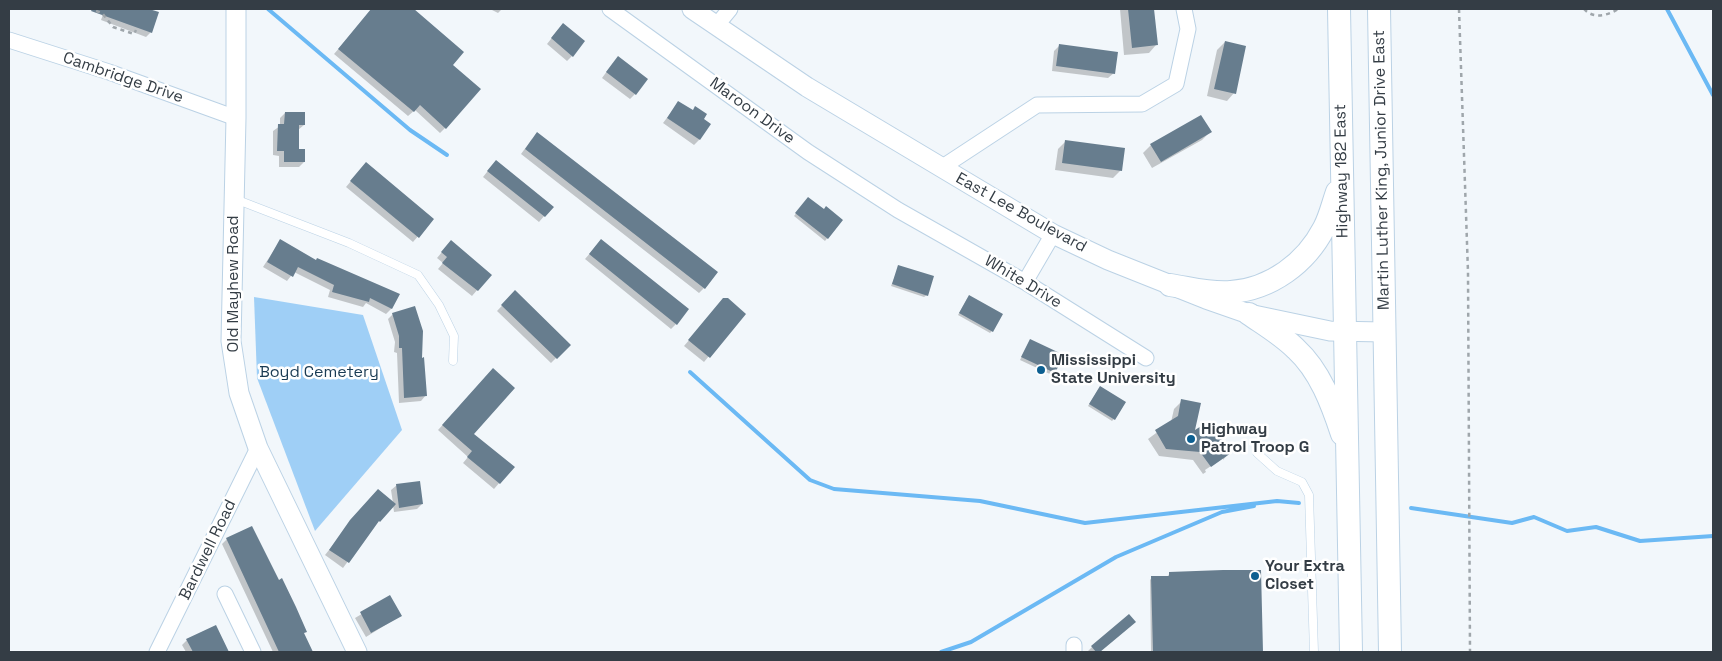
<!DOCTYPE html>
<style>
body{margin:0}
#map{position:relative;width:1722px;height:661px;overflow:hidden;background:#f2f7fb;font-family:"Space Grotesk",sans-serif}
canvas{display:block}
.frame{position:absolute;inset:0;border:10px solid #343d45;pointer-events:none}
</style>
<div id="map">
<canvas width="1722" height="661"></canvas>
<div class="frame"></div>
</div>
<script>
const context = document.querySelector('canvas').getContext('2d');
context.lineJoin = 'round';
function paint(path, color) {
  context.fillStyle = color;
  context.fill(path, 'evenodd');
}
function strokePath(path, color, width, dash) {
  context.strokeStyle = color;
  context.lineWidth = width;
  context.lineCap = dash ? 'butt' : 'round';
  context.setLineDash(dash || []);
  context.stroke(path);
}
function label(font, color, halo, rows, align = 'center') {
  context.font = font + ' "Space Grotesk",sans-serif';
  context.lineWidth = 5;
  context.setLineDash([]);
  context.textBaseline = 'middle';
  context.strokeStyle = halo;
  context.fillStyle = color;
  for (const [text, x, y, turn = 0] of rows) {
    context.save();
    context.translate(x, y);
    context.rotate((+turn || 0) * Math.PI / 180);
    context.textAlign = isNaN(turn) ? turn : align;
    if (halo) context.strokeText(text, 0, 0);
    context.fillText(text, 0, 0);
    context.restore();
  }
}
paint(new Path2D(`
 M254,297L363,315L402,430L315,531L257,378Z`), '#9fcff6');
paint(new Path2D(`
 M105,9H145L158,13L151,32L146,37L101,20Z
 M373,9H412L462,52L451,65L445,128L440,133L415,110L408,116L334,54Z
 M490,9H502L498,13Z
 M1120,9H1153L1156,45L1149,53L1124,55Z
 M558,30L572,56L567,61L547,44Z
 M1225,42L1234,93L1227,101L1207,96L1217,50Z
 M1059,46L1114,73L1108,78L1052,71L1054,51Z
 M613,63L635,94L630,99L602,78Z
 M679,102L702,120L699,140L694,145L663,123Z
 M285,113L304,125L298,130V150L304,162L299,167H279V156L273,155V131L280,126V118Z
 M1210,132L1202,140L1152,168L1143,153L1151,145Z
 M532,139L716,272L704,288L699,293L521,154Z
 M1066,141L1121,170L1113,178L1055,170L1058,149Z
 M491,167L552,207L539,222L483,177Z
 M361,169L433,219L413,242L346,187Z
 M806,201L842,220L825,241L794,216Z
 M280,241L315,261L398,294L391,309L386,314L366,303L363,307L328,297L330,290L294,272L287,281L263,267Z
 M597,245L676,324L671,329L585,259Z
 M447,246L490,275L472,296L438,269L443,263L437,258Z
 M899,266L927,295L924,297L891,286Z
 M515,292L569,345L551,363L497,311Z
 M725,298L744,314L704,362L684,346Z
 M967,299L992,331L990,333L958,315Z
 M393,314L420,359L426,395L421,401L399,403L397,353L394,352L395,342L388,319Z
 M1030,340L1062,356L1052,375L1020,360Z
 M488,375L472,434L513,467L494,489L463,463L468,457L438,430Z
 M1098,390L1114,419L1112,421L1088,406Z
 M1182,401L1194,433L1229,453L1223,460V458L1205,470L1206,472L1203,474L1193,460L1159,456L1148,439L1171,422L1174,409Z
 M397,485L422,504L417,509L394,512L393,505L374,526L343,568L325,555L373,495L393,503L391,490Z
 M227,539L303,634L312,652H273L222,544Z
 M1260,571L1261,652H1151L1150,580L1152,577H1167L1170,573Z
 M390,597L400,616L366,637L355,618Z
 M215,626L228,652H186L182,645L187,640Z
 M1129,627L1099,652H1087L1092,647Z`), '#0003');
strokePath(new Path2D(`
 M268,9L410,130L447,155
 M1667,9L1713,95
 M690,372L810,480L834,489L980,501L1085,523L1277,501L1299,503
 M1411,508L1512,523L1534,517L1567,531L1596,527L1640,541L1713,536
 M941,652L971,642L1116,557L1222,512L1254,506`), '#6bb9f4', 4);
paint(new Path2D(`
 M92,9H149L159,12L152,33L91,11Z
 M371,9H414L464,52L453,65L481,89L446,129L420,105L414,112L338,49Z
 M1128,9H1154L1158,45L1132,48Z
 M563,23L585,41L573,57L551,38Z
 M1225,41L1246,46L1236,94L1214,89Z
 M1059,44L1118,52L1115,74L1056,66Z
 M618,56L648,79L636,95L606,72Z
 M678,101L693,110L695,106L707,114L704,119L711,124L700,140L667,118Z
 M285,112H305V125H299V149H305V162H284V151H277L278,124H284Z
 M1201,115L1212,132L1161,162L1150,144Z
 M537,132L718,272L705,289L525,149Z
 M1065,140L1125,148L1122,171L1062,163Z
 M496,160L554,207L545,217L487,171Z
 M366,162L434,219L419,238L350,181Z
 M808,197L824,209L826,206L843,220L828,239L795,213Z
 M280,239L316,260L317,258L400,294L392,309L370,298L369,302L332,292L334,285L298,267L293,277L267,262Z
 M601,239L689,309L677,325L589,254Z
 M451,240L492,275L478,291L442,263L447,257L441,252Z
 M898,265L934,276L928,296L892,284Z
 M515,290L571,345L557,359L501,305Z
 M969,295L1003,314L993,332L959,313Z
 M723,298H728L746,314L710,358L688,340Z
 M415,306L423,331L422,358L424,357L427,396L404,398L402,348H399V336L392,313Z
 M1030,339L1064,355L1055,373L1021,357Z
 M493,368L515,388L474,434L515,467L500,484L467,457L472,451L442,425Z
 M1100,386L1126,402L1115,420L1089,404Z
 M1181,399L1201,403L1195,430L1209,421L1231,453L1211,467L1200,452L1166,449L1155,430L1178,416Z
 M420,481L423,504L399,508L396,484Z
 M378,489L396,504L380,522L379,521L349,563L329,550L350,520Z
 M252,526L279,580L282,578L296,607L307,632L304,633L313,652H279L226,538Z
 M1223,570H1261L1263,652H1153L1151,576H1169V572Z
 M390,595L402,616L371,633L360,612Z
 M1129,614L1136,622L1100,652H1096L1091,646Z
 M216,625L229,652H193L186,639Z`), '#677d8e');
const service = new Path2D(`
 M235,199L349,243L418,275L439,305L454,336L453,361
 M1257,453L1277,471L1302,482L1309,495L1314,652`);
const minor = new Path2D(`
 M610,9L808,152L898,210L1025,282L1146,358
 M716,26L730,9
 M9,40L109,72L236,118
 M941,168L1037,105L1142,104L1176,84L1188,29L1184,9
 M1025,282L1053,234
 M225,594L253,652
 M157,652L258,448
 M1074,652V645`);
const tertiary = new Path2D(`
 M236,9V118L231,341L239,393L258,448L357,652
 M692,9L807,87L1053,234L1108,260L1206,299L1249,314L1330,331L1384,332`);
const primary = new Path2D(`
 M1339,9L1351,652
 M1379,9L1390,652
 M1170,285C1190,288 1211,294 1231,292C1271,289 1306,263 1324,228C1330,217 1333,203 1337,192
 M1249,314C1265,325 1282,335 1296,349C1320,371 1332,404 1342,434`);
strokePath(service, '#bbd2e5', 9);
strokePath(minor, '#bbd2e5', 17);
strokePath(tertiary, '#bbd2e5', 21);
strokePath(primary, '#bbd2e5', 24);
strokePath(new Path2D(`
 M1459,9L1468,272L1470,652
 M1584,9C1593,19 1607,16 1618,9
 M96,11L102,13L113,27L134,34L136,30`), '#9fa6ab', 2.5, [4, 4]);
strokePath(service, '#fff', 8);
strokePath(minor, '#fff', 15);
strokePath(tertiary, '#fff', 19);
strokePath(primary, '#fff', 22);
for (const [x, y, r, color] of [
 [1041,370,5,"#0c5f91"],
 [1191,439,5,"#0c5f91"],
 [1255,576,5,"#0c5f91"]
]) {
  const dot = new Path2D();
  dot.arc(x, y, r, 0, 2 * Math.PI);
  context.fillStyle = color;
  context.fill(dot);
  strokePath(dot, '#fff', 2);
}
label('16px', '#343d45', '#fff', [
 ["Cambridge Drive",123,78,19],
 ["Maroon Drive",752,111,36],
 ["Martin Luther King, Junior Drive East",1382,170,-91],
 ["Highway 182 East",1342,171,-91],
 ["East Lee Boulevard",1021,213,29],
 ["White Drive",1023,282,31],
 ["Old Mayhew Road",234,284,-90],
 ["Bardwell Road",208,550,-64]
]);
label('bold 16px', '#343d45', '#fff', [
 ["Mississippi",1051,361],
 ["State University",1051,379],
 ["Highway",1201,430],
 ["Patrol Troop G",1201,448],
 ["Your Extra",1265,567],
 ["Closet",1265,585]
], 'left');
label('16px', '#1a3b53', '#fff', [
 ["Boyd Cemetery",319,373]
]);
</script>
